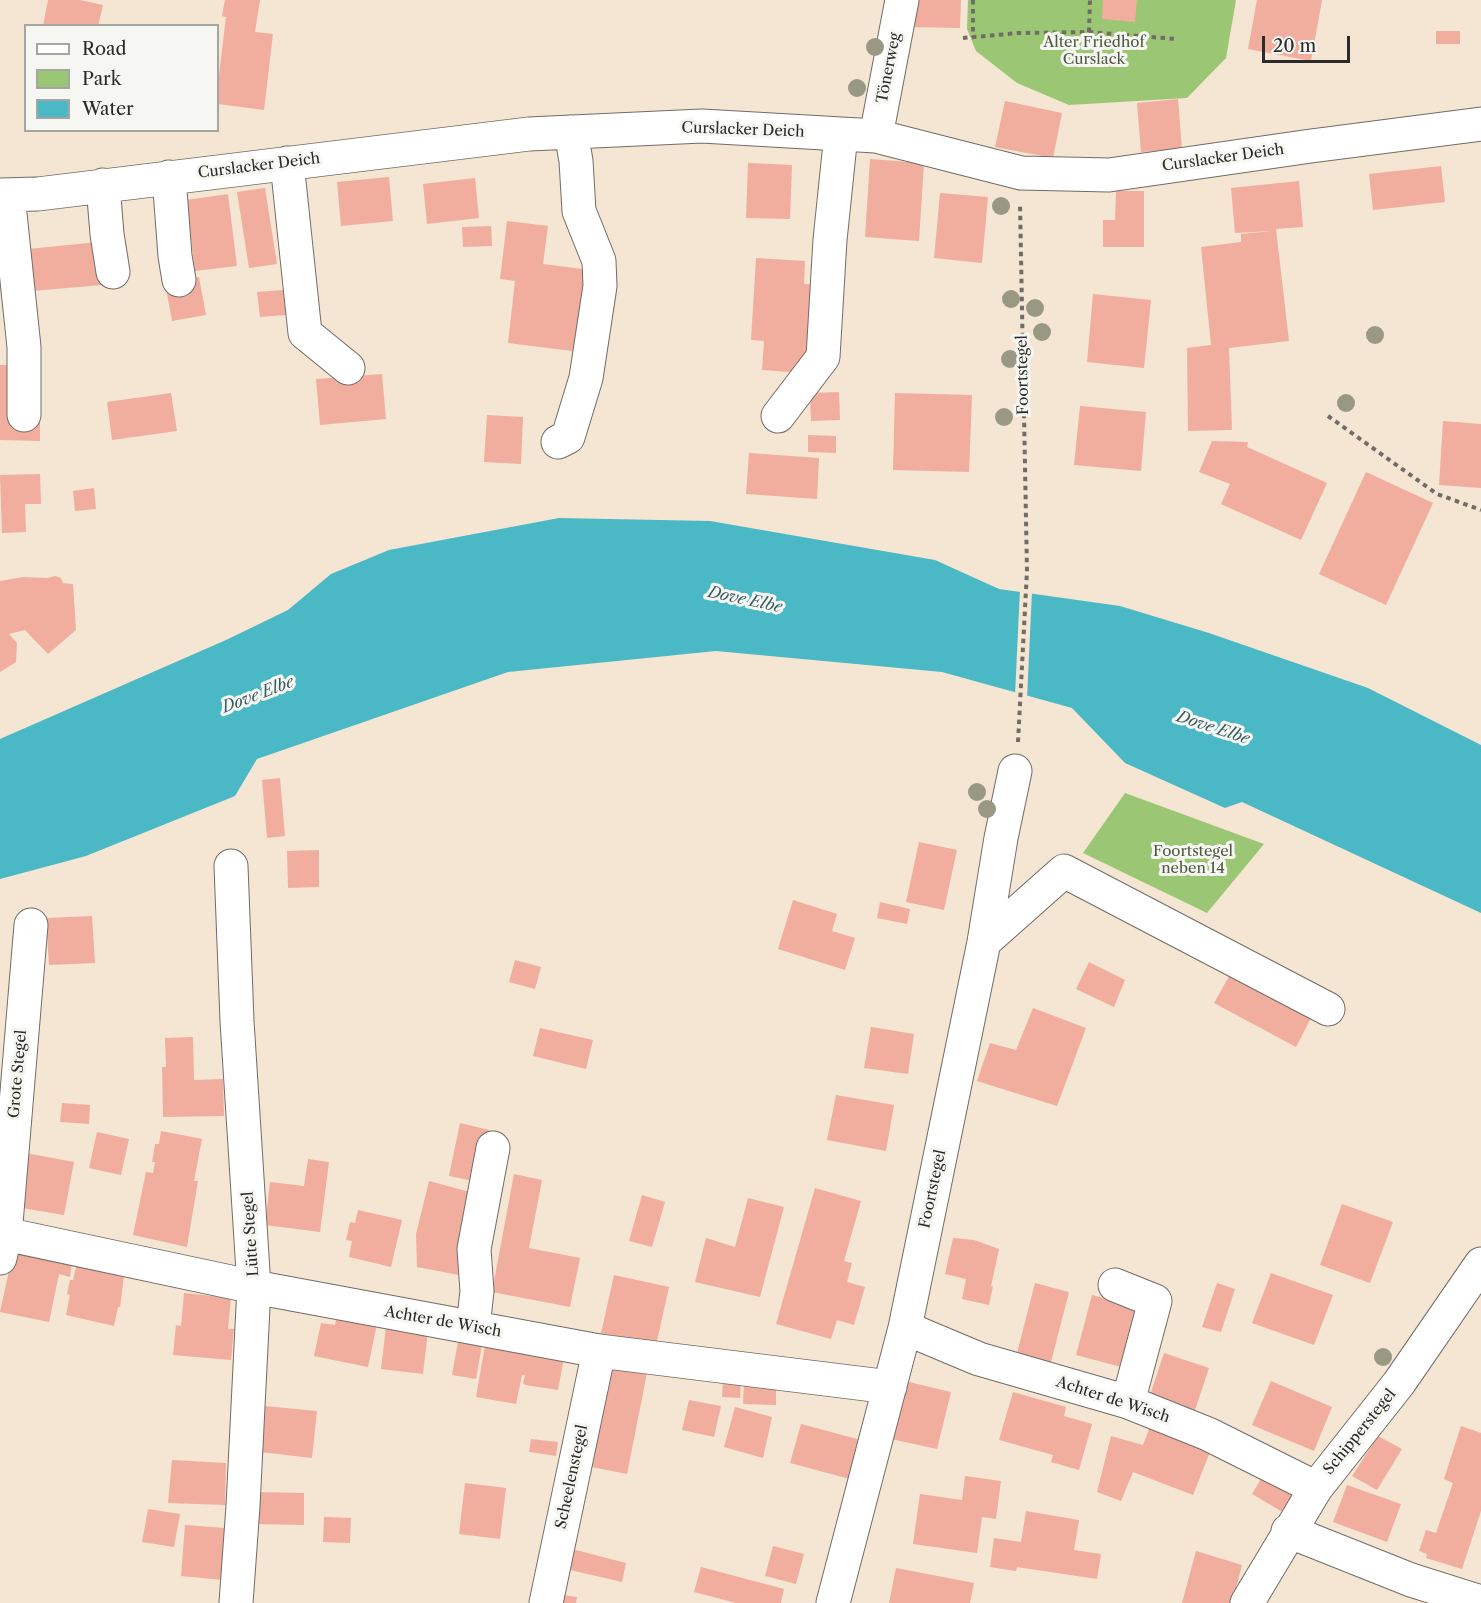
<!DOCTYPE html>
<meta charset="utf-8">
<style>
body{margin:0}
#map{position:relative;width:1481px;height:1603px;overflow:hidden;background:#f5e5d3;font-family:"Libre Caslon Text",serif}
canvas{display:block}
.legend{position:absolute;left:24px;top:24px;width:195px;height:108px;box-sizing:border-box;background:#f6f6f2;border:2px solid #a5a5a2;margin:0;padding:8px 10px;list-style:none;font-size:18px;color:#2b2b2b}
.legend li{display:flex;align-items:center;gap:12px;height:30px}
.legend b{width:30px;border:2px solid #a5a5a2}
.scale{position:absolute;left:1262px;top:36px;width:88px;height:27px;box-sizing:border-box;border:3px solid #2b2b2b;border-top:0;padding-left:8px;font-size:18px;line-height:21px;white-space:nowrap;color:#2b2b2b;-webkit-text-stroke:4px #f6f6f2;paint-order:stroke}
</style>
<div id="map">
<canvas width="1481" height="1603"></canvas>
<ul class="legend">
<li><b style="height:8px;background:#fff"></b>Road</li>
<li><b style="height:16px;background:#9bc774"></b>Park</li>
<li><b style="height:16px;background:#4bb8c5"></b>Water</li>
</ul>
<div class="scale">20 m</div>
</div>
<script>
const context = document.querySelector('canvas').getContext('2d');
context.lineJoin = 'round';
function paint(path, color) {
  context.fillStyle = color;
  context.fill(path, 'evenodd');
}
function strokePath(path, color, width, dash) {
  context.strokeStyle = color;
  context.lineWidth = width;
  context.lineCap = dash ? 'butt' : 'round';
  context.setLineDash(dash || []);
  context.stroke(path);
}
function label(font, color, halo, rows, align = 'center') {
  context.font = font + ' "Libre Caslon Text",serif';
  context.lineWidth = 6;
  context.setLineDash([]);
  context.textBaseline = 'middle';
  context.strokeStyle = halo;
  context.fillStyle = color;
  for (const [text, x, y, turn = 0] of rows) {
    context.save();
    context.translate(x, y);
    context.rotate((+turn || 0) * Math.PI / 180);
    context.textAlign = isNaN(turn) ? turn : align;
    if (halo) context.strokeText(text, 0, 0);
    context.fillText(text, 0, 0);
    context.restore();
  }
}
paint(new Path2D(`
 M968,0H1236L1226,58L1187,98L1069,105L1017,83L976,51L967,29Z
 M1125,793L1264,844L1207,913L1083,853Z`), '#9bc774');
paint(new Path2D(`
 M559,518L710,521L935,560L999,589L1120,606L1209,633L1368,688L1481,745V913L1242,802L1225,808L1125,763L1072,708L942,672L716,651L508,672L257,759L235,796L86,856L0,879V739L226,640L288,610L331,574L389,550Z`), '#4bb8c5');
paint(new Path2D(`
 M1020,589L1032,591L1027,699L1015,695Z`), '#f5e5d3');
paint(new Path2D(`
 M48,0H80L103,5L98,26H43Z
 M225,0H260L255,32L273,34L264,110L218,104V83L226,17L222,16Z
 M909,0H961L960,28L908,27Z
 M1103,0H1137L1135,22L1102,19Z
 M1257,0H1322L1311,61L1248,49Z
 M1436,31H1460V44H1436Z
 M1178,99L1182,149L1141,152L1137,103Z
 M1005,101L1062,113L1053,158L995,147Z
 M870,159L924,163L919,241L865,237Z
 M748,163L792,165L790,219L746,218Z
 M1441,166L1445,202L1373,210L1369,174Z
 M389,177L393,221L341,226L337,182Z
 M475,178L479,218L427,224L423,184Z
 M1299,181L1303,227L1276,229L1289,341L1229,348L1232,430L1188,431L1187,348L1211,345L1201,247L1241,242V234L1272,231L1235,233L1231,188Z
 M265,188L277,264L249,268L237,192Z
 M1116,191H1144V247H1103V220H1115Z
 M940,193L988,197L982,263L934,258Z
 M228,194L237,266L195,271L186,200Z
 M507,221L548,226L543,264L590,270L580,352L508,343L515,281L500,279Z
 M491,226L492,246L463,247L462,227Z
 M98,242L102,285L32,291L28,249Z
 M756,258L805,261L804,284L821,285L817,341H807L805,373L762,370L764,341L751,340Z
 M199,277L206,315L172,321L165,283Z
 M283,290L286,315L260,317L257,292Z
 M1093,294L1151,300L1144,368L1087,362Z
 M0,365H8L40,414V441L0,440Z
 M382,374L386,419L320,425L316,379Z
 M839,392L840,420L811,421L810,393Z
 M171,393L177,431L112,440L107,402Z
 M895,393L972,395L969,472L893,470Z
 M1080,406L1146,412L1141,471L1074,465Z
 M487,415L523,417L521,464L484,462Z
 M1443,421L1481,424V488L1439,485Z
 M808,435L836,436V453L808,452Z
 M1212,441L1248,442L1247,447L1327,483L1301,540L1221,504L1230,484L1199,472Z
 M749,453L819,458L817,499L746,494Z
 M1366,472L1433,503L1386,605L1319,574Z
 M40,474L41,504H25L26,532L2,533L0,475Z
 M94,488L96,509L75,511L73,491Z
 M55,576L61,578L63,583L73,584L76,630L48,654L25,630L9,634L17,643L16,662L0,672V581L23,577L48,578Z
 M280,778L285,836L267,838L262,780Z
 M919,842L957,850L944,910L906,902Z
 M319,850V887L288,888L287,851Z
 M793,900L837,914L832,931L855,938L845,970L778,949Z
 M880,902L910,909L907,924L877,918Z
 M92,916L95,963L49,965L46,918Z
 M515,960L541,967L535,989L509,982Z
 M1089,962L1125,980L1114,1007L1076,989Z
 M1232,971L1313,1014L1296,1047L1214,1003Z
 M1033,1008L1086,1028L1057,1106L977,1081L990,1043L1016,1050Z
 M871,1027L914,1034L908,1074L864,1068Z
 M540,1028L593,1040L586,1069L533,1056Z
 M193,1037L194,1080L223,1079L224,1116L163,1117L162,1067H166L165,1038Z
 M836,1095L894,1105L886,1151L827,1140Z
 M62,1103L90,1105L89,1124L60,1122Z
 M460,1123L489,1130L478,1182L449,1176Z
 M161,1131L202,1139L194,1181H198L187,1247L133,1235L146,1172L153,1173L155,1162H152L155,1144H159Z
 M97,1132L129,1139L121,1175L89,1168Z
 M26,1153L74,1162L64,1215L16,1207Z
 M308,1159L329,1162L320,1232L265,1225L270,1182L304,1186Z
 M514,1174L542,1180L529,1248L580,1258L570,1307L492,1292Z
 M429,1181L481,1195L469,1277L417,1267L416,1234Z
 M815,1188L861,1201L844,1261L852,1263L847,1282L865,1287L854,1325L837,1320L831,1339L776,1324Z
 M642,1195L665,1202L652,1247L629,1241Z
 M748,1198L784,1207L760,1297L695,1282L706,1238L735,1247Z
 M1342,1204L1393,1222L1370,1283L1320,1265Z
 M358,1210L402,1220L391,1267L349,1257L352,1241L346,1240L350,1222L355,1223Z
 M953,1238L974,1240L999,1249L991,1286H993L989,1305L962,1299L966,1279L945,1274Z
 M14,1248L72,1261L70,1277L59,1274L49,1322L0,1312Z
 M78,1259L125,1268L120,1307H118L114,1326L66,1315L70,1295L67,1294L70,1280H73Z
 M1271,1273L1333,1295L1314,1345L1252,1323Z
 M614,1275L669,1287L655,1350L600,1338Z
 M1035,1283L1069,1292L1050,1366L1016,1357Z
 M1217,1283L1235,1289L1221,1332L1202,1327Z
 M184,1293L231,1298L228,1329H234L231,1360L173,1355L176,1325L181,1326Z
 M1092,1295L1144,1309L1129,1369L1076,1355Z
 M338,1311L378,1319L368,1367L314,1356L321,1323L335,1325Z
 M386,1327L428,1331L423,1374L381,1369Z
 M459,1336L483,1339L476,1379L452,1375Z
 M486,1340L564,1357L558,1390L525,1385L523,1383L525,1375H522L516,1404L476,1397Z
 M1164,1353L1209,1368L1194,1413L1149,1398Z
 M607,1365L647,1373L627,1474L587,1466Z
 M723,1381L741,1382L740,1398L722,1397Z
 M744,1381L776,1382V1405L743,1404Z
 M905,1381L951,1392L937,1449L891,1439Z
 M1271,1381L1332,1407L1314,1451L1252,1425Z
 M1013,1392L1066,1407L1064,1416L1092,1424L1079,1470L1051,1462L1053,1455L999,1440Z
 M689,1400L721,1406L714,1437L682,1430Z
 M265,1406L317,1411L312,1458L260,1452Z
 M735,1407L772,1417L763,1458L724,1447Z
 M801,1424L861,1440L850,1479L790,1463Z
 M1151,1424L1212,1447L1193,1495L1133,1472L1121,1501L1097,1492L1111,1436L1143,1445Z
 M1461,1426L1481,1433V1511L1462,1569L1426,1558L1427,1554L1419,1551L1426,1530L1436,1533L1453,1483L1444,1479Z
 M1378,1436L1402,1449L1377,1490L1352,1476Z
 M531,1439L558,1442L556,1456L529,1452Z
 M172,1460L226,1463L225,1505L168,1503Z
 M1264,1474L1299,1494L1286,1514L1252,1494Z
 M965,1476L1001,1481L996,1519L982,1517L977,1553L913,1544L920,1494L962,1500Z
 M465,1483L506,1488L500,1539L459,1534Z
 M1347,1485L1401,1504L1387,1542L1333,1522Z
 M254,1492L304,1493V1525L253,1524Z
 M148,1509L180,1514L174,1547L142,1542Z
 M1026,1511L1079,1520L1074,1550L1101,1554L1097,1579L1017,1567L1016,1571L990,1567L994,1538L1021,1542Z
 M324,1517L351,1518L350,1543L323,1542Z
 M185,1525L226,1528L223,1580L181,1576Z
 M773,1546L804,1554L796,1584L765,1576Z
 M572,1549L626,1563L622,1582L566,1569Z
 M1196,1551L1242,1565L1232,1603H1182Z
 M701,1567L784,1589L781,1603H736L694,1592Z
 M896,1568L974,1583L970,1603H889Z
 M558,1594L577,1597L576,1603H557Z`), '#f1ae9e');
const minor = new Path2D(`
 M876,136L902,0
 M287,163L305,333L348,368
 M169,177L175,256L179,280
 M103,185L107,234L113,272
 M0,195L38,194L529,134L702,126L876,136L1021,173L1109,175L1311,146L1481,124
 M8,195L24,347V415
 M778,416L823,357L830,240L841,134
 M558,442L568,437L586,378L600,286L599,261L579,211L576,161L571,132
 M231,866L237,1021L254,1287L243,1506L236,1603
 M984,942L1064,871L1328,1009
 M0,1233L254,1287L599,1351L890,1387
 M0,1258L5,1235L31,925
 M1115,1285L1155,1301L1128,1402
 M473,1327L477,1291L474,1249L493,1148
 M905,1328L979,1359L1128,1402L1208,1434L1316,1488
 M1288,1531L1411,1580L1481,1602
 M546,1603L599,1351
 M833,1603L905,1328L984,942L1001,838L1015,771
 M1247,1603L1316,1488L1399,1383L1481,1264`);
strokePath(minor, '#726c66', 35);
strokePath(new Path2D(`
 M973,0V37
 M1089,32L1090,0
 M963,38L1019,33L1089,32L1176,39
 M1328,416L1437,494L1481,510
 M1018,742L1027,571L1020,204`), '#726c66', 4, [4.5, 4.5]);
strokePath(minor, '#fff', 33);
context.fillStyle = '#999983';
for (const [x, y] of [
 [875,47],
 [857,88],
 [1001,206],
 [1011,299],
 [1035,308],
 [1042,332],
 [1375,335],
 [1010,359],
 [1346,403],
 [1004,417],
 [977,792],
 [987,809],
 [1383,1357]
]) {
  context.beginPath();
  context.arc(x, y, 9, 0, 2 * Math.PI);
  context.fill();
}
label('15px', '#4d5a41', '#f6f6f2', [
 ["Alter Friedhof",1094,43],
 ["Curslack",1094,60],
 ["Foortstegel",1193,852],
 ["neben 14",1193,869]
]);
label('15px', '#2b2b2b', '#f6f6f2', [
 ["Tönerweg",889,68,-79],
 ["Curslacker Deich",743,130,2],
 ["Curslacker Deich",1223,158,-8],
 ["Curslacker Deich",259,166,-7],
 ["Foortstegel",1023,375,-91],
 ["Grote Stegel",18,1074,-85],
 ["Foortstegel",933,1189,-78],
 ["Lütte Stegel",251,1234,-94],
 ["Achter de Wisch",443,1322,10],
 ["Achter de Wisch",1113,1400,18],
 ["Schipperstegel",1360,1432,-51],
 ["Scheelenstegel",572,1477,-78]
]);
label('italic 16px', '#365c61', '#f6f6f2', [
 ["Dove Elbe",745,600,12],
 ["Dove Elbe",258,695,-21],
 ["Dove Elbe",1213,728,18]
]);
</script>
